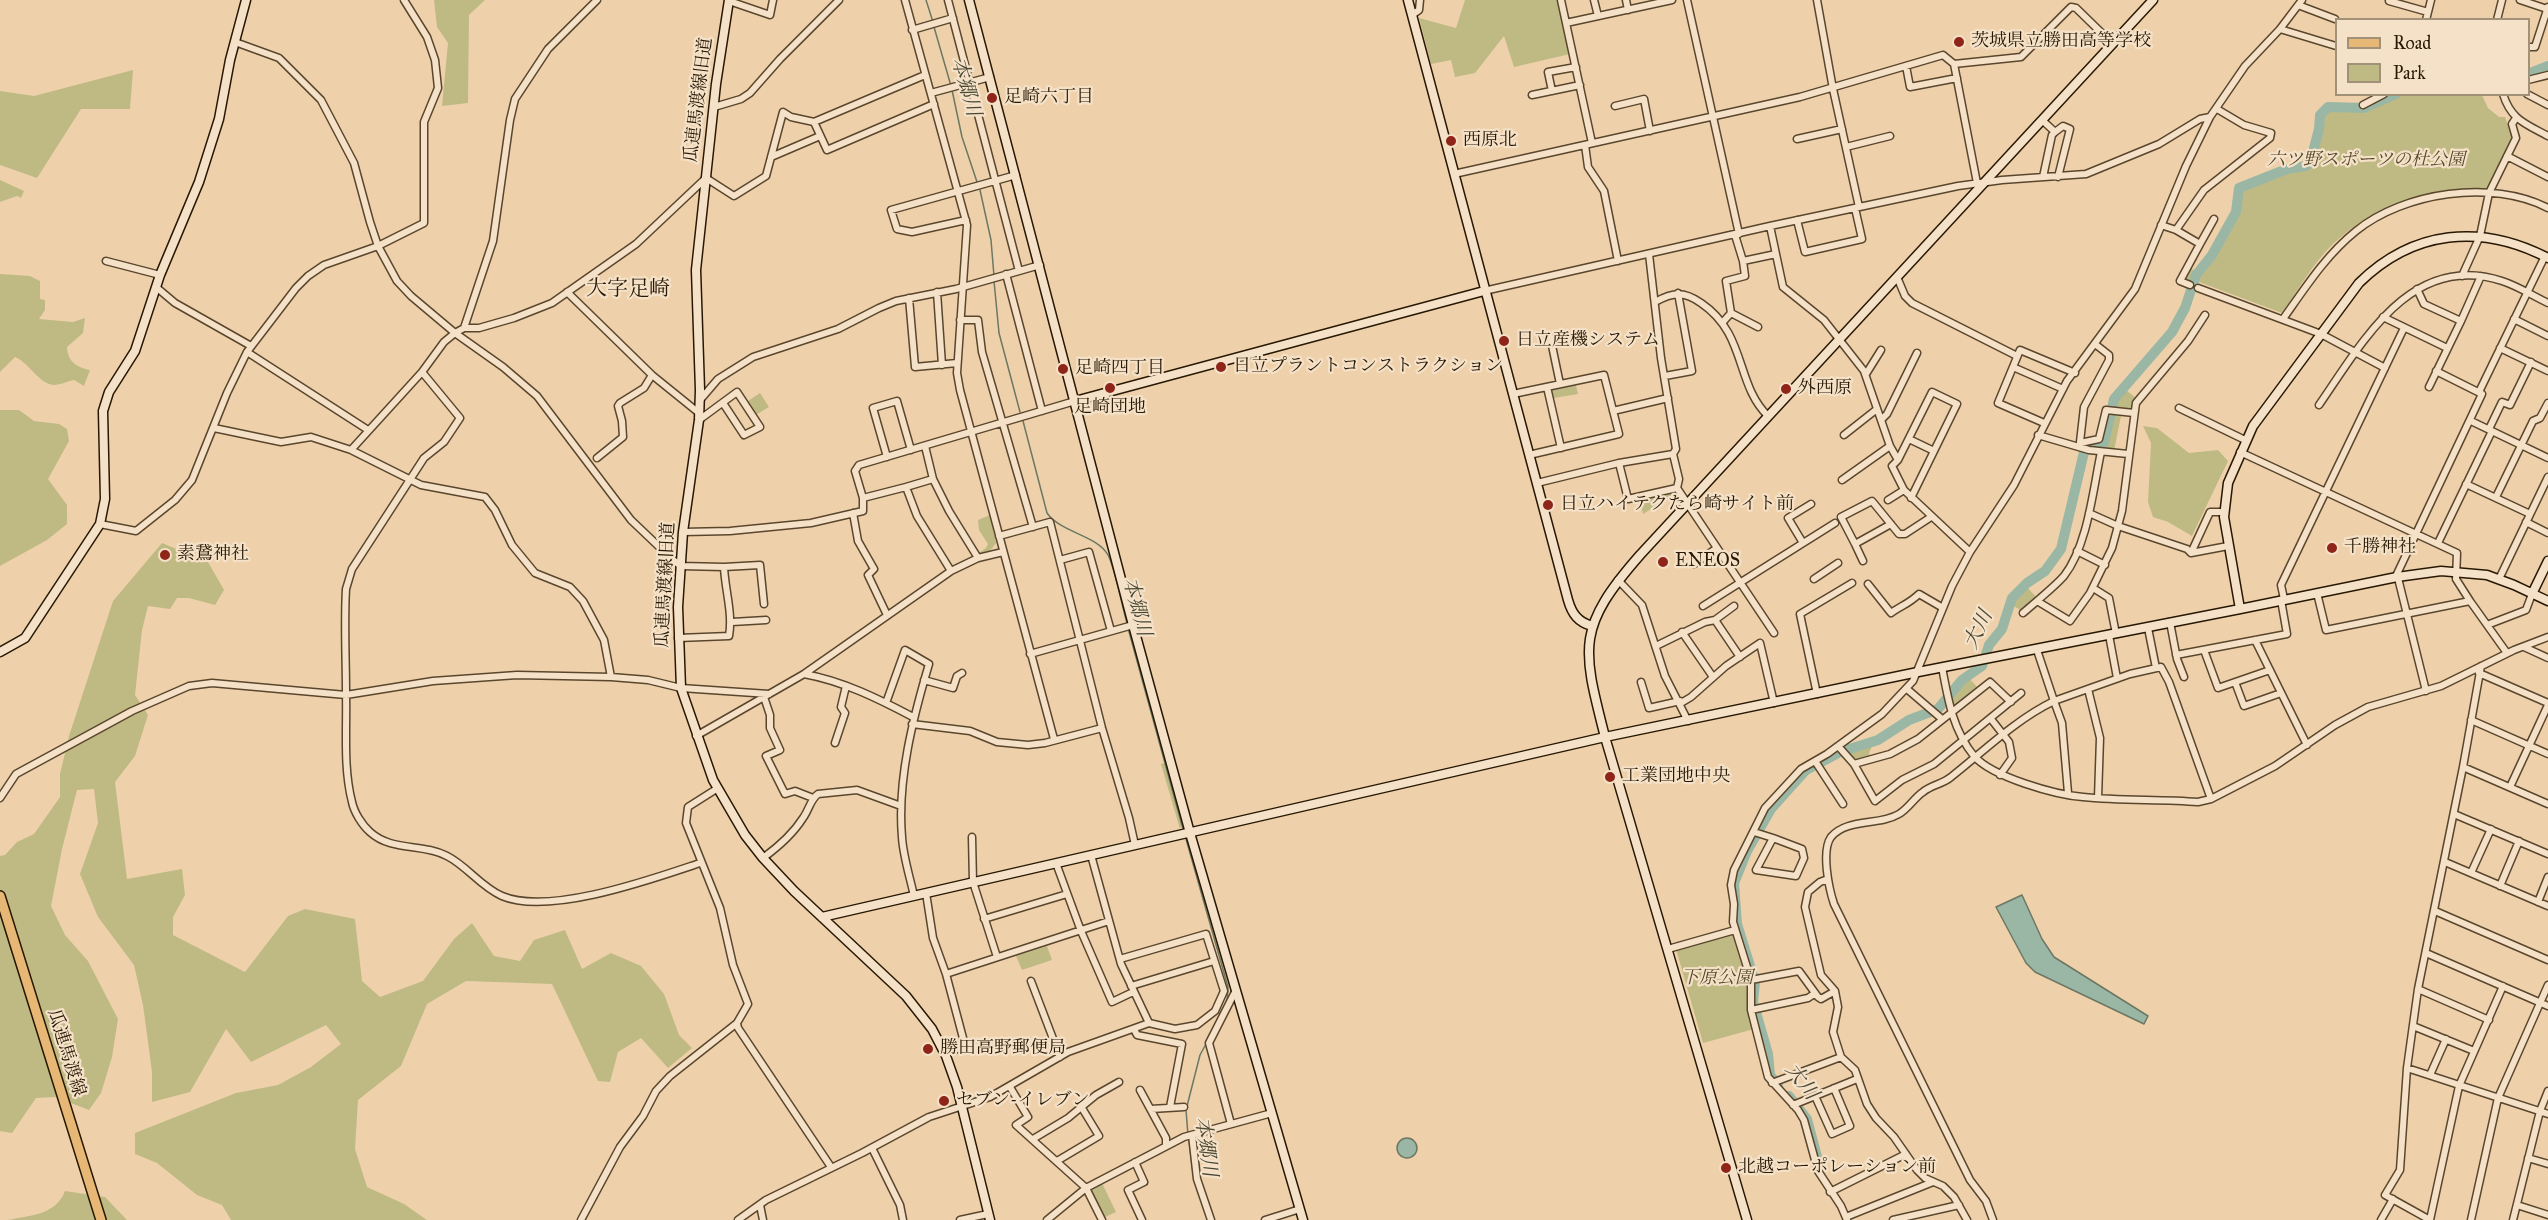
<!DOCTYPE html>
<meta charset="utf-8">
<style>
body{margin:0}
#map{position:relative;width:2548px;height:1220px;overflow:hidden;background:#eed1aa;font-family:"IM FELL Great Primer",serif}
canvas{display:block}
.legend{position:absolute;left:2335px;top:18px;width:195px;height:78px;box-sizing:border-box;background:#f4e1c8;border:2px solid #a29179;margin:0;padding:8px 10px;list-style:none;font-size:18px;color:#281803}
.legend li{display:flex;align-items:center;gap:12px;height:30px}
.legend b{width:30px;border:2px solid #a29179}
</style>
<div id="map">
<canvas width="2548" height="1220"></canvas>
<ul class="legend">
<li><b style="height:8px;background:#e7b875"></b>Road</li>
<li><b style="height:16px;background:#bfba84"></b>Park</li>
</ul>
</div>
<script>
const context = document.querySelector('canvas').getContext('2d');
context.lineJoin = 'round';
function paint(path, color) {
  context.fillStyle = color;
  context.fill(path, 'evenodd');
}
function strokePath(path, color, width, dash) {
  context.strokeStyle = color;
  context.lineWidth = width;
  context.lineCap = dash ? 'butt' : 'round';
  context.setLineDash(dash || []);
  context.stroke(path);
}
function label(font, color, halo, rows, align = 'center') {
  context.font = font + ' "IM FELL Great Primer","Noto Serif JP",serif';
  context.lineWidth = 4.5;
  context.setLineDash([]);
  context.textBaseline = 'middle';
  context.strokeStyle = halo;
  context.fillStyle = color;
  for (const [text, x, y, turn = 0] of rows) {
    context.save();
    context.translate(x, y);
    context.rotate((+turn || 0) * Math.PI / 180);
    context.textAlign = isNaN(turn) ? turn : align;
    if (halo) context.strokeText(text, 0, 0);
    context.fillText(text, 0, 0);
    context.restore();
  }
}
paint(new Path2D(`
 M434,0H485L469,15L468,103L442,106L448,43L437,27Z
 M1465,0H1557L1570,54L1514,67L1504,36L1475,73L1455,77L1451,60L1431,64L1419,18L1456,28Z
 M133,70L130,109H81L37,178L0,165V91L34,96Z
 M2482,95L2488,108L2499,117H2505L2512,137L2487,189C2431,188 2376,204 2334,243C2313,263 2298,290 2282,313L2199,282L2197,285L2185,279L2190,268L2199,273L2205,272L2238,214L2239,194L2242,189L2283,172L2310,165L2324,110L2328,108L2364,109L2399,95Z
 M0,180L24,191L21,198L17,196L0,202Z
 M0,274L30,276L40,281V299L45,300V310L39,319L73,322L85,318L83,333L67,347C68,362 76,367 90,370L84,386L74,380C68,381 60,385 54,385C37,383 30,363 15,357L0,372Z
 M1575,382L1578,394L1554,398L1551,387Z
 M2125,389L2137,399L2133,412L2114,410L2116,400Z
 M760,393L769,407L754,416L745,403Z
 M0,410H19L34,421L59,424L67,429L69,441L48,479L67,505V524L47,540L0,566Z
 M2112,415L2121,416L2114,451L2094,448L2105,444Z
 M2143,426L2157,428L2189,453L2218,450L2228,461L2192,536L2168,522L2153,517L2148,502L2151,443Z
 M1675,490L1677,493L1643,514L1639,498Z
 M990,515L996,543L987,555L977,554L986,548L988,544L979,530L978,520Z
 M162,543L208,562L224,590L215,605L189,598H177L170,609L148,606L142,630L135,695L148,715L135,756L115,782L127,879L182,869L185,895L173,917V935L245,972L288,916L305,909L355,919L362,981L380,997L423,981L454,939L472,923L494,956L520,961L534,940L565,930L582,969L611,953L641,966L664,994L679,1035L692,1048L668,1068L641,1038L618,1052L610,1082L598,1081L552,984L466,981L427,1004L401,1066L358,1100L355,1149L367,1187L404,1204L427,1220H231L222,1205L197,1195L157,1163L135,1154V1133L236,1093L278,1085L311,1067L341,1044L326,1025L251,1062L226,1029L190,1092L152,1102V1072L143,1005L134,965L98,917L80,874L98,823L94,789L77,790L62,849L51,906L65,935L88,961L118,1019L112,1057L101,1093L89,1110L55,1097L36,1098L12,1133L0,1131V856L5,855L17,842L34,834L60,797V774L69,736L113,601Z
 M2027,587L2038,599L2022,611L2012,605Z
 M1968,677L1979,689L1956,707L1951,706L1949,697Z
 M1874,742L1869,753L1870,759L1855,764L1845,752Z
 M1165,763L1168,765L1183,821L1180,829L1161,764Z
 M1733,933C1739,950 1748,968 1749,985C1750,1003 1749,1009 1754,1029L1703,1043L1676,949Z
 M1047,946L1052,960L1022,970L1016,956Z
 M1101,1181L1116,1212L1103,1218L1088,1189Z
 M65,1191L105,1197L127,1220H8C30,1215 55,1216 65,1191Z`), '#bfba84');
const water = new Path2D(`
 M2022,895L2042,939L2054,957L2148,1016L2144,1024L2035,972L2026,963L1996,907Z
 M1397 1148a10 10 0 1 1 20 0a10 10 0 1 1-20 0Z`);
paint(water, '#9ab7a5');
strokePath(water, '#6c7764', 1.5);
strokePath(new Path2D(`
 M926,0L933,22
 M934,27L951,86
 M952,90L962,137L977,182
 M980,190L991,240L994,276
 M994,281L999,333L1020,412
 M1023,421L1047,513C1061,533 1097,535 1108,555C1115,568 1122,607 1127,623
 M1128,628L1183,829
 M1186,839L1228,987L1227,1002
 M1188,1135L1186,1110L1200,1055L1206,1044
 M1189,1140L1193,1173
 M1195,1181L1205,1211`), '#6c7764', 1.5);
strokePath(new Path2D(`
 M2528,74L2548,66
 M1778,1085L1770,1075L1768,1054L1753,1002L1755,982L1737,924L1734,883L1747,851L1771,809L1806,770L1840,752L1878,740L1909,720L1938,709L1962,680L1982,666L1989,645L2002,629L2012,598L2027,583L2045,571L2061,549L2085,448L2086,445L2104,443L2114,399L2172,332L2185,308L2196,275L2212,255L2236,212L2239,188L2287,169L2306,166L2310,163L2319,129L2320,115L2328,107L2364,108L2396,94
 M1789,1096L1807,1119L1820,1168`), '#9ab7a5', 10);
const street = new Path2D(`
 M905,0L967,225L957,373L960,390L1054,739
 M948,0L1019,271
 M1561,0L1592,143
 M1594,0L1598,16
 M1626,0L1628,10
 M1687,0L1739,234
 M1817,0L1833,89L1859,207
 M2520,0L2547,9
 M729,1L770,15L773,0
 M2389,1L2428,12
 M2298,5L2335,19
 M1412,15L1419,10L1420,0
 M2426,20L2431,0
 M2497,20L2502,0
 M1566,23L1672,0
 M2280,29L2336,46
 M912,30L953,18
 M235,42L279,58L321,100L354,163L370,222L378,246L397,281L411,296L455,333L503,367L537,396L631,520L673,560L681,566L724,567C725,590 733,613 729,636L678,638
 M2528,47H2535L2548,7
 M1954,64L1977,183
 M1906,66L1910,87L1957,78
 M2528,80L2548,75
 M1552,91L1548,72L1576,67
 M931,93L990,77
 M2503,94C2511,120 2526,124 2548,136
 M2527,94L2548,105
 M1532,95L1580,85
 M2363,105L2384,94
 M1615,106L1644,99L1650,131
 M714,107L741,99L750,93L780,59L839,0
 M2042,120L2055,132L2063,126L2070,129L2058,177
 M814,122L827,150L934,104
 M1797,139L1842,129
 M1585,145L1588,167L1604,191L1618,261
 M1846,147L1890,136
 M2507,156L2548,177
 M771,157L820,136
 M1454,174L1800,97L1943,55L1954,64L2021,57L2071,7L2076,8L2113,44
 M2043,177L2052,135L2055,132
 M966,220L912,232L897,229L891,210L1016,175
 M1797,220L1805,252L1862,239L1855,208
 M2161,225L2176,230L2200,244L2180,281L2190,285
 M1770,226L1783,287L1824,320L1864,371L1890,446L1898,460L1892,466L1904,490L1970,552
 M2176,230L2204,190L2270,138L2271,133L2244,125L2217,109
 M1735,235L1743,261
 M2200,244L2214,219
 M1649,254L1661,358L1676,449L1673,454L1679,479L1677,488L1774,633
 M106,261L160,275
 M1006,274L1042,411
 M2462,276L2480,236L2489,193L2516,138L2512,124L2516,118
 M1897,277L1905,296L1912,303L2017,356
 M156,287L175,303L251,346
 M2198,288L2321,334L2385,368
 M2417,289L2424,304L2461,321L2429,387
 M1484,291L1770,226L1958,186L2002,180L2086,174L2159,144L2200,119L2210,117
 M567,292L652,375L699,413
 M937,292L942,365
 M909,298L915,367L957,363
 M1655,302C1673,292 1684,291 1701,303C1747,334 1735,384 1768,416
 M1731,313L1758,327
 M2383,317L2447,348
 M2283,319C2305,288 2326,255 2356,231C2404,192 2492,179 2548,208
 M2514,319L2548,336
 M960,320H978L982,352L1033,527
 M2461,321L2481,276
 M1722,323L1731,313L1726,281L1745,276L1743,261L1776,254
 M464,328L493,241L510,120L515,99L548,49L597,0
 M1550,336L1560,384
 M2500,348L2548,371
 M247,352L368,430
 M2013,367L2063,389
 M422,372L460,418L444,442L424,458L352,569L346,589C344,623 346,658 346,693C347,729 343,767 352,802C354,812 362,825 370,832C392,852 423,843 447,856C467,866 481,887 502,896C549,916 652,879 700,863
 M1866,374L1881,350
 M1665,376L1692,371L1678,293
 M1547,387L1561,448
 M2479,392L2545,256
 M1513,394L1604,375L1619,434L1529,455
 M700,400L718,379L753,357L838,329L879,308L896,301L956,289L1040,265
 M2319,405C2362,343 2411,251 2502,281C2518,286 2533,296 2548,303
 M2179,408L2245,440
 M1613,411L1668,398
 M699,420L737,392L760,427L744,435L723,403
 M1881,420L1887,414L1917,353
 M2471,421L2548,458
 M2044,423L1998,403L2020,350L2075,373
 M214,428L281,442L311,437L351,450L421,485L485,497L495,510L512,545L535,573L570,587L583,601L604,640L611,677
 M2489,429L2502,402L2510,405L2531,362
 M1844,435L1877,409
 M2038,435L2089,450L2128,454
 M1909,439L1934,451
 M2080,442L2084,407L2109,360V355L2095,344
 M2080,443L2099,439L2106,410L2134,413
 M925,446L933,479L949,511L978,558
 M351,450L422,372L444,342L455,333L464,328H479L514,318L552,303L636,244L706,178L734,196L766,176L783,112L791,117L814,122L925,75
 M2101,452C2093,489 2088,545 2064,576C2056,585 2046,593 2037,601L2070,621L2090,593L2112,548L2122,511L2136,403L2188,341L2205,315
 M2240,452L2457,553L2456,579L2470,601
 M887,457L873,408L897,401L911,450
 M597,458L623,437L622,421L618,406L620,403L644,388L652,375
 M1898,460L1932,392L1957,404L1911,498
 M1619,463L1673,454
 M1842,480L1890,446
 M1537,483L1619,463L1628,499L1677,488
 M2466,484L2530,514
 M906,487L933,479
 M2496,497L2533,421L2540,418L2548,403
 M863,498L906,487L917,516L951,571
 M1888,500L1904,490
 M853,513L858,541L874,569L868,575L887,615
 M2089,513L2118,526L2187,549L2191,553L2228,546
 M2526,522L2548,533
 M100,524L136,531L175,500L192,480L227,393L247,352L296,288L308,276L324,265L378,246L424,223V122L438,88L435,60L427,37L404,0
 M1891,524L1855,544L1841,517L1872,501L1899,534H1905L1931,517
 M683,532L730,531L811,523L863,511V498L855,471L859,465L1075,401
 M999,536L1050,522L1102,728L1129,818L1135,845
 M1803,543L1788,518L1811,504
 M2438,543L2492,431
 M1855,544L1863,561
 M2077,551L2105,565
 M2191,553L2210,512H2224
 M1060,560L1089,552L1111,631
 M1694,564L1717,548
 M724,567L760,565L764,604
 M1814,579L1838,563
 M2499,579L2548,477
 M1618,580L1642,605L1665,676L1688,721
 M1868,584L1891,613C1901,606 1910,603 1919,594L1943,608
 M2093,588L2109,598L2116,634
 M2317,593L2326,630L2470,601L2507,653
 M2284,599L2281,585L2404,328
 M1703,606L1835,523
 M2023,613L2037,601
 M1715,620L1734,606
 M732,622L766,620
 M2170,622L2177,659L2184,677
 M2487,625L2526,610L2532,594
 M2148,628L2156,668
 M1682,632L1713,677
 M2109,635L2117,678
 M2255,640L2307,745
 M1656,646L1705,622L1715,620L1740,657
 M2524,647L2548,658
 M2204,650L2218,688L2270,670
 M1030,654L1133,625
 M2176,655L2287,634L2281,600
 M1942,667C1948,700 1953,730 1974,756C1992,777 2056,795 2083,797C2121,801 2160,799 2198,802L2211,799L2275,766L2335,725L2368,707L2441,686L2514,650L2548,637
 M2479,673L2548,703
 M804,674C843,681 879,699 913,717
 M924,680L953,688L957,676L962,673
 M1641,682L1649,708L1680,701
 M2235,682L2244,706L2281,693
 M1907,689L1942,719
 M2088,689L2100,738L2098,798
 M2426,691L2397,574L2482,394L2436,371
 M1817,694L1800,614L1852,583
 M764,697L770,715V728L780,750L766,756L785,794L795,791L813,798
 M886,703L905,650L929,664C913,718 897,780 902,837C903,856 910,877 914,896
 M1681,703L1691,697L1726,666L1760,643L1774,703
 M1991,719L2009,742L2012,758L2000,775
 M2471,720L2548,754
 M912,724L970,731L997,742L1028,745L1045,743L1102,728
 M696,736L804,674L951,571L978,558L1003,552
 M835,743L845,713L841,707L846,686
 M1838,746L1854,764L1890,754L1918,739L1990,682L2011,702
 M1815,761L1843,804
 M1854,764L1875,801L1902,780L1934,764L2021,693
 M2463,767L2548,804
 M2510,787L2548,705
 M718,788L688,807L686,823L720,908L733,965L748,1004L737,1023L738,1028L831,1167
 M2068,793L2062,723L2054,701L2130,674L2161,667L2169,682L2211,799
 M0,798L16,774L132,711L189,686L212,683L346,695L433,681L517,675L611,677L648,680L681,688L769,694
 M2454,814L2548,854
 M1754,832L1773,838
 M972,837L973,882L997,957
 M1773,838L1802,849L1804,858L1796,876L1756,870Z
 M1091,855L1121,964L1149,1023
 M763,858C778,847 793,834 803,818C809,810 810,800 818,794L857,790L901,806
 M2445,862L2548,906
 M1056,863L1081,931L1112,1002L1133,992
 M2471,873L2491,829
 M1828,879L1820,882L1808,892L1805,907L1821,975L1835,991L1838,1007L1833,1032L1841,1057L1855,1070L1867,1104L1876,1118L1894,1137L1917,1170L1925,1178L1943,1186L1954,1197L1967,1220
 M2500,886L2519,841
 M926,893L933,938L946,974L1109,921
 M2538,902L2548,877
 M2435,911L2548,960
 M984,919L1067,894
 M1668,949L1735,930
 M2426,953L2548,1006
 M1751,980L1799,971L1818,997L1821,999L1835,991
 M1031,981L1060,1057
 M1131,986L1214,961
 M2418,989L2489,1020
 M1751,1010L1808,998L1814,994
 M2413,1026L2474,1051
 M1134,1029L1137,1035L1182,1044L1170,1107
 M945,1054L959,1048L963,1038L946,974
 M2407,1068L2548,1114
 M2430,1075L2446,1039
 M1772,1083L1841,1057
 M1010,1087L1028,1117L1016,1125L1086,1188L1102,1220
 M1140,1090L1166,1138V1146
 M1815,1096L1832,1134L1850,1126L1834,1088
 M1793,1105L1857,1079
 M1151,1109L1184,1107
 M1231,1124L1209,1043L1236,990
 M1192,1135L1197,1179L1211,1220
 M1033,1139L1068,1118L1096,1095L1119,1082
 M872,1148L900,1205L903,1220
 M2528,1158L2548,1164
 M1057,1161L1099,1136L1082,1108
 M1135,1162L1144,1182L1128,1190L1142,1220
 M1830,1192L1906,1154
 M760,1205L763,1220
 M2517,1205L2548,1215
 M1846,1217L1933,1182
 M581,1220L620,1147L643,1116L656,1091L670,1076L737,1023
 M738,1220L766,1200L862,1153L929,1117L990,1097L1068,1052L1149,1023L1175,1029L1197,1025L1215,1011L1224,991L1206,934L1120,959
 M960,1220L988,1214
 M1047,1220L1086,1188L1184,1137L1272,1113
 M1265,1220L1300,1209
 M1847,1220L1841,1206L1818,1171L1804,1120L1798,1110L1768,1077L1751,1010V980L1733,922L1734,904L1731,885L1734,870L1765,808L1801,769L1827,754L1882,714L1913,681L1952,586L1970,552L2014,485L2067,381L2135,289L2186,166L2210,117L2245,66L2280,29L2302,0
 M1893,1220L1959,1205
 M1993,1220L1986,1201L1970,1180L1834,904C1829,889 1821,851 1831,837C1847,818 1879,826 1899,814C1909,808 1914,798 1923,792C1931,785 1943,784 1951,777C1984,751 2015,720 2054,701L2037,650
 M2381,1220L2393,1199
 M2430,1220L2385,1195L2400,1170L2407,1068L2418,989L2463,767L2481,666
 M2430,1220L2459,1086L2503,986
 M2471,1220L2498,1098L2548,985
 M2513,1220L2540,1111L2548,1091`);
const secondary = new Path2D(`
 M729,0L716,84L696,270L700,390L699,420L683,532L678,607L681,688L713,780L745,835L763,858L794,891L906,996L932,1029L946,1056L957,1087L990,1220
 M969,0L1133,625L1190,833L1303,1220
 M1408,0L1568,600C1572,614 1578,622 1592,626
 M1075,401L1484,291
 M2532,594L2548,561
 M2240,609L2397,577L2441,571L2487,575L2514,585L2548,601
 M0,652L25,638L100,524L105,499L103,411L109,392L135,351L160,275L199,182L219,119L230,60L246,0
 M822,917L1605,737L1918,672L2240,609L2224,517L2228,483L2253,426L2359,283C2413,230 2481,223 2548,258
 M1747,1220L1605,737C1582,647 1576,628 1640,555L2153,0`);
const primary = new Path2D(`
 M0,896L101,1220`);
strokePath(street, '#5a462d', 9);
strokePath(secondary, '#281803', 11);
strokePath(primary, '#281803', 12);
strokePath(street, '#f4e1c8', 6);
strokePath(secondary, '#f4e1c8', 8);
strokePath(primary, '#e7b875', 9);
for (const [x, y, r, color] of [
 [1959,42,6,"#8f2418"],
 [992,98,6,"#8f2418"],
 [1451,141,6,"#8f2418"],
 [1504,341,6,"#8f2418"],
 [1221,367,6,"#8f2418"],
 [1063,369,6,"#8f2418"],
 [1110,388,6,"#8f2418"],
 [1786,389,6,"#8f2418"],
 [1548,505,6,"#8f2418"],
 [2332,548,6,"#8f2418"],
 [165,555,6,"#8f2418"],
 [1663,562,6,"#8f2418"],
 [1610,777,6,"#8f2418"],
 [928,1049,6,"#8f2418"],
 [944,1101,6,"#8f2418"],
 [1726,1168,6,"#8f2418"]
]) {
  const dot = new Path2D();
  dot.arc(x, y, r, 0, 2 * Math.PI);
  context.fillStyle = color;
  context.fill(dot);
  strokePath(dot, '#f4e1c8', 2);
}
label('18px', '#281803', '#f4e1c8', [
 ["茨城県立勝田高等学校",1971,42],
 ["足崎六丁目",1004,98],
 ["西原北",1463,141],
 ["日立産機システム",1516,341],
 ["日立プラントコンストラクション",1233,367],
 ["足崎四丁目",1075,369],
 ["外西原",1798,389],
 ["足崎団地",1110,408,"center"],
 ["日立ハイテクたら崎サイト前",1560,505],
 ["千勝神社",2344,548],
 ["素鵞神社",177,555],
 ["ENEOS",1675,562],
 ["工業団地中央",1622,777],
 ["勝田高野郵便局",940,1049],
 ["セブン-イレブン",956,1101],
 ["北越コーポレーション前",1738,1168]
], 'left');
label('18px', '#281803', '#f4e1c8', [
 ["瓜連馬渡線旧道",699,100,-83],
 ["瓜連馬渡線旧道",666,585,-87],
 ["瓜連馬渡線",66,1053,73]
]);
label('italic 18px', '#55492a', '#f4e1c8', [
 ["六ツ野スポーツの杜公園",2366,161],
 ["下原公園",1717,979]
]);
label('italic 20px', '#4a4834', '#f4e1c8', [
 ["本郷川",965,87,74],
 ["本郷川",1136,607,75],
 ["大川",1979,630,-64],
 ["大川",1801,1082,53],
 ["本郷川",1205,1147,82]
]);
label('21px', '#281803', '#f4e1c8', [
 ["大字足崎",628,290]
]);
</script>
